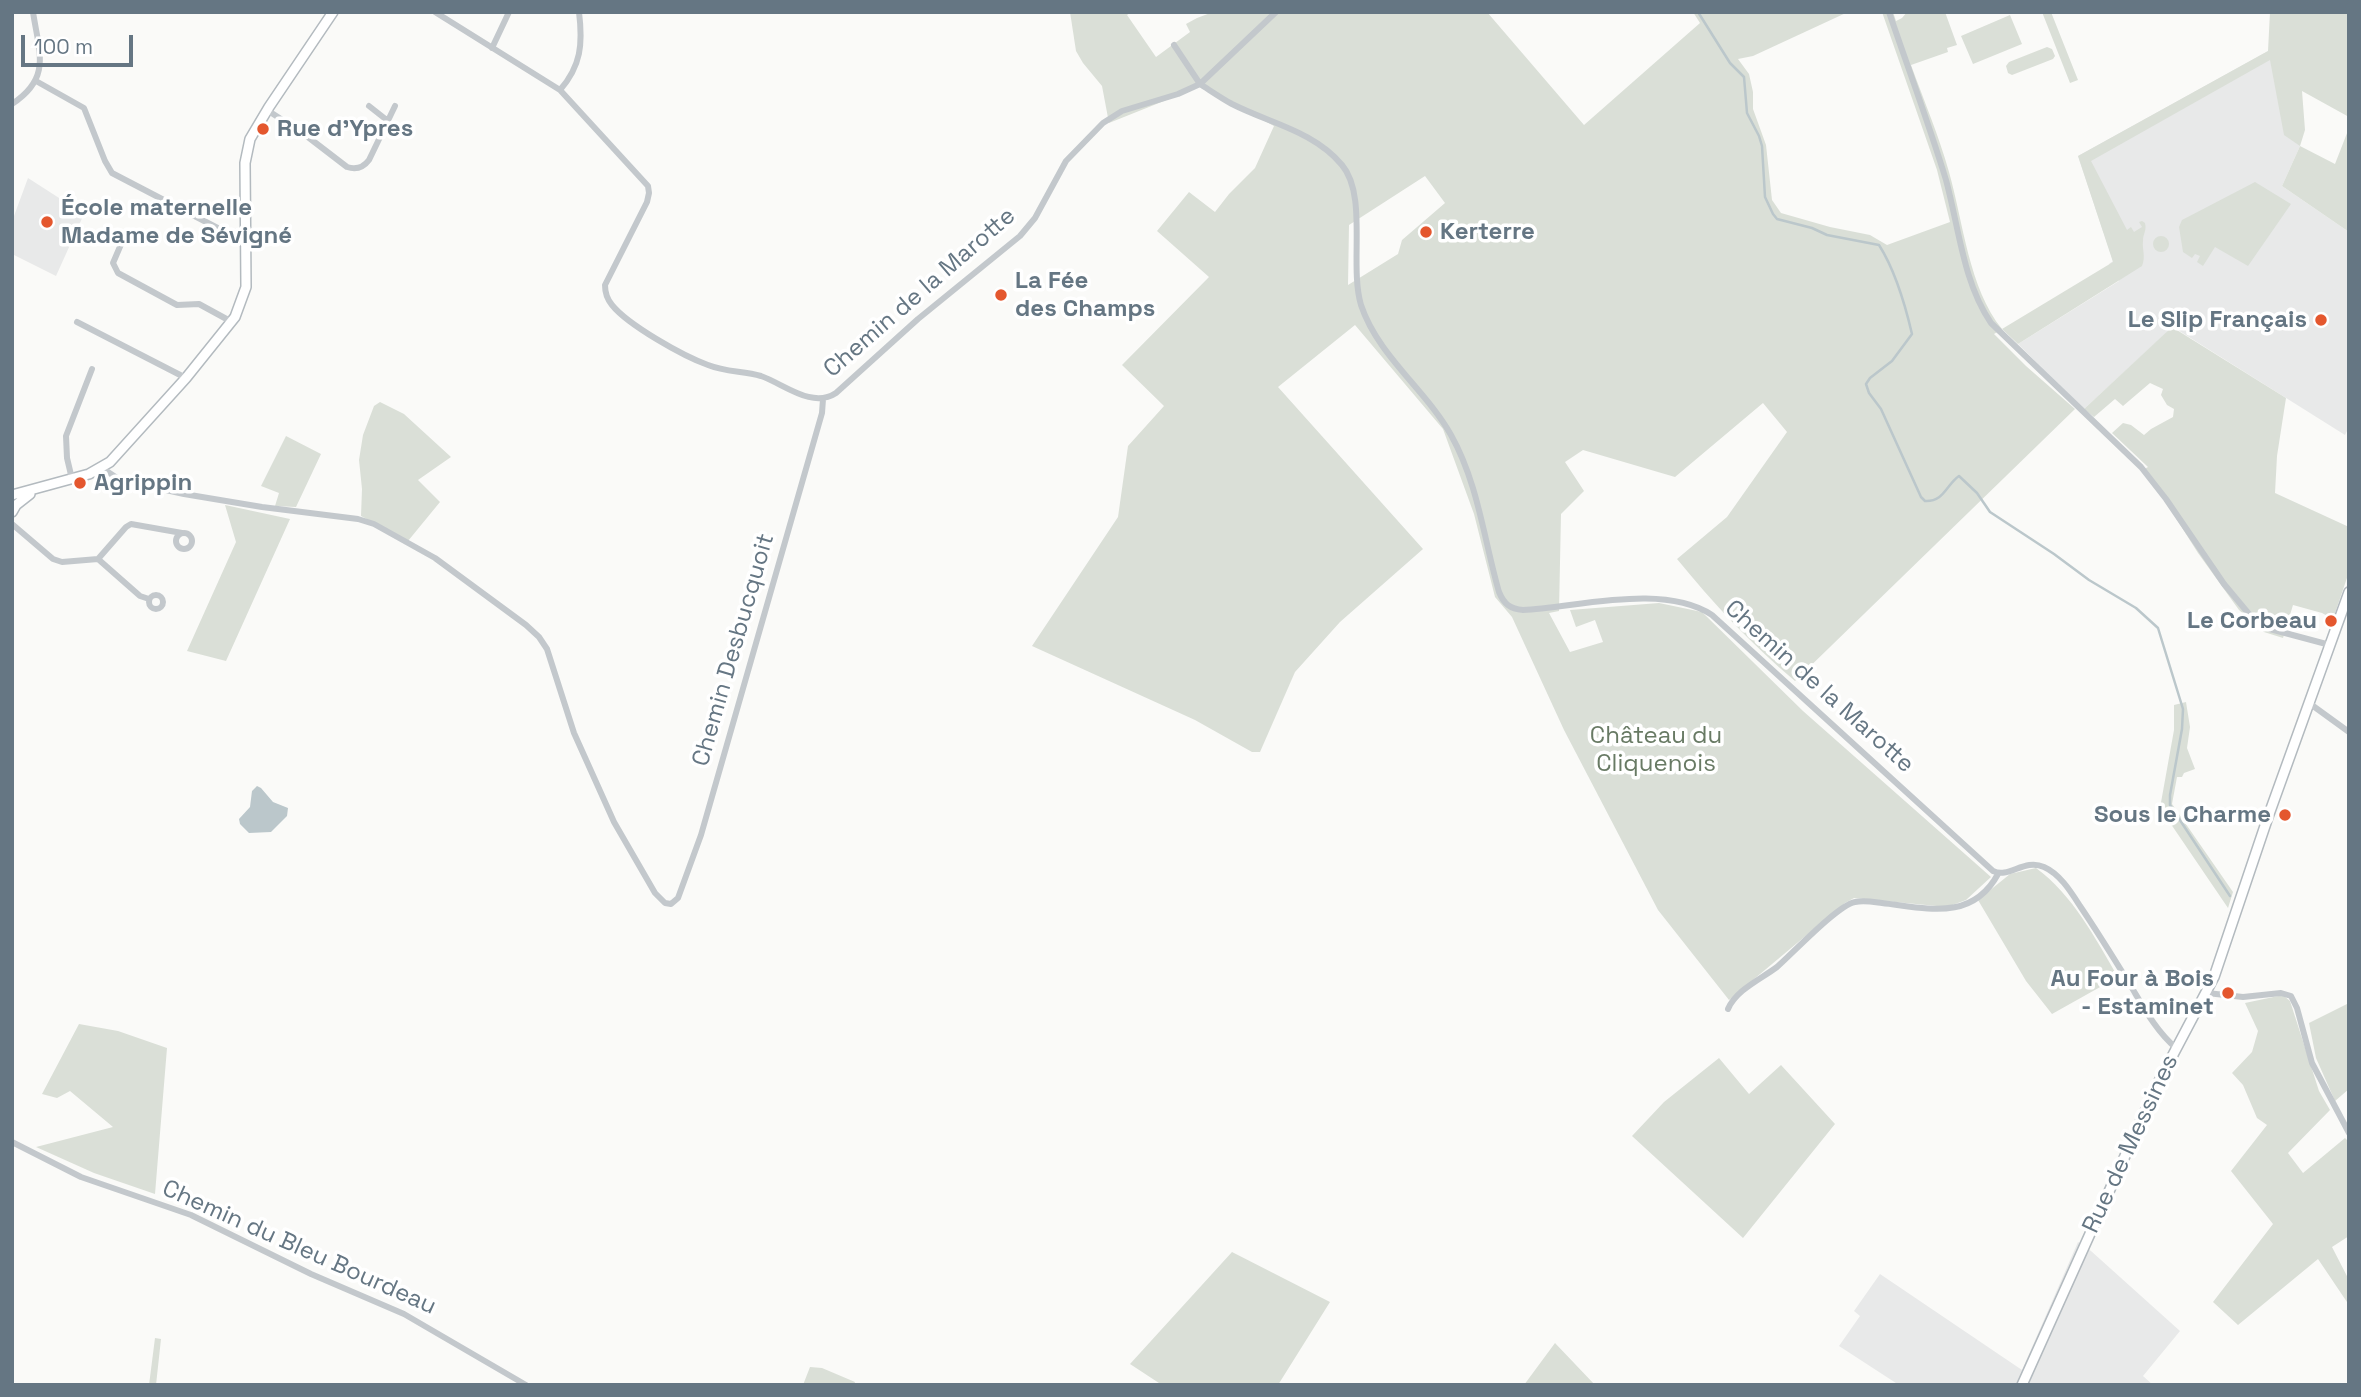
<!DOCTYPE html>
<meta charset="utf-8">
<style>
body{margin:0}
#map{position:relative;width:2361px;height:1397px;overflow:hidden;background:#fafaf8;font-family:"Space Grotesk",sans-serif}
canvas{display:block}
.frame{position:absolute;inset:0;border:14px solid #657683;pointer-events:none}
.scale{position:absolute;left:21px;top:35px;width:112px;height:32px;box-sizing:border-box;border:4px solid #657683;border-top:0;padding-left:9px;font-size:21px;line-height:24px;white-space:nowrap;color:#657683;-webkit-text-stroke:5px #fff;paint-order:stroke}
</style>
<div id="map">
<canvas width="2361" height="1397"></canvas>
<div class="frame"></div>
<div class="scale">100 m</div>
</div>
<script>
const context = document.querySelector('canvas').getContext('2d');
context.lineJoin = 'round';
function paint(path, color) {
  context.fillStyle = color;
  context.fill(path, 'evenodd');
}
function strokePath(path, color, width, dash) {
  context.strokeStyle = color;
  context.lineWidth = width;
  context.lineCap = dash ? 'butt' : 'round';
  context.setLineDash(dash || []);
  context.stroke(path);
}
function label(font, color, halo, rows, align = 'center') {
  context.font = font + ' "Space Grotesk",sans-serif';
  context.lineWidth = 7;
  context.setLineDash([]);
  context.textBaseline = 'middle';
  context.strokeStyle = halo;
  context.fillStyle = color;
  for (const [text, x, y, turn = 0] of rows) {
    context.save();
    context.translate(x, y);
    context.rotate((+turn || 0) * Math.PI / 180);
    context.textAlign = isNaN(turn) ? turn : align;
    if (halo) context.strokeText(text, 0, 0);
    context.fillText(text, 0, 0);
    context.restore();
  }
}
paint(new Path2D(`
 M2268,51L2300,146L2282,186L2349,232V427L2345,435L2173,327L2084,409L2018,344L2119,281L2109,264L2113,261L2078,156Z
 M28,178L84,214L56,276L12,254L14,216Z
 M2078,1242L2091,1251L2180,1331L2143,1376L2153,1385H1899L1839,1346L1860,1316L1854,1311L1880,1274L2022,1370Z`), '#e8e9e9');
paint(new Path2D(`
 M1070,12H1131L1127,15L1156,57L1190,32L1186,24L1197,18L1213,12H1487L1584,125L1700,23L1693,12H1848L1753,56L1738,59L1749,74L1753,92V109L1766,145L1772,200L1781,213L1830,227L1870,235L1887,245L1950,222L1937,170L1882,12H1893L1896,21L1902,18L1907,12H1945L1957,45L1947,48L1948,52L1911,65C1924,101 1939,136 1949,172C1963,221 1969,289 2002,329L2113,262L2078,156L2268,51L2270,12H2349V117L2302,91L2305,130L2300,146L2335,164L2349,128V232L2282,186L2300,146L2284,135L2270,60L2091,161L2127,230L2131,227L2134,232L2142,227L2139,222L2142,221L2145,223C2147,231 2143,233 2143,241C2142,250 2146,256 2142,266L2018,344L2002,329L1994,334L2026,366L2075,409L1795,681C1751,644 1713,603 1677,559L1727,517L1787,432L1763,403L1675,477L1583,450L1565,462L1584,491L1561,514L1559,611L1549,613L1570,652L1603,642L1595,620L1576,627L1570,610L1659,603L1702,612L1803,711L1991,877L1966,900L1947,907L1854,898L1845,903L1729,1000L1658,910L1564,730L1512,617L1495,597L1474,514L1443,429L1355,325L1278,387L1423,549L1340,622L1295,672L1260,752H1252L1195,720L1032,646L1118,517L1128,446L1164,406L1122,365L1209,277L1157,231L1189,192L1215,212L1229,194L1255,168L1274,126L1199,87L1109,123L1102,86L1083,63L1076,51ZM1425,176L1445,203L1402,240L1398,254L1348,285L1349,225Z
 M2042,12H2051L2078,80L2070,83Z
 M2010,15L2022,44L1973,64L1961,36Z
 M2047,47L2052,49L2055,56L2053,59L2012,75L2008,73L2006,66L2009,62Z
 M2255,182L2291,204L2248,266L2215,247L2203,266L2197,262L2200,256L2195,254L2192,258L2183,252L2179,227L2182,220Z
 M2153 244a8 8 0 1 1 16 0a8 8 0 1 1-16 0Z
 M2172,327L2286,398L2277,456L2275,493L2349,527V572L2333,619L2322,613L2293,605L2283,638L2264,632L2239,610L2198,553L2160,493L2141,471L2148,467L2112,433L2123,423L2131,425L2144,435L2151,429L2173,417L2174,409L2167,405L2161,395L2163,389L2150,383L2123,406L2115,399L2094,417L2084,409Z
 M380,402L404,414L451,457L418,480L440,502L408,541L361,516L362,489L359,460L363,435L374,406Z
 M286,436L321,454L296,507L275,506L279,493L261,486Z
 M225,505L290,519L226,661L187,651L236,542Z
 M2186,702L2190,727L2187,748L2195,769L2184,773L2182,777H2177L2172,804L2233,892L2228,908L2160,808L2174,730V705Z
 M2036,868C2073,895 2095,938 2118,977L2052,1014L2026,981L1978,900L2010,874Z
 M2283,995L2290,1001L2319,1091L2330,1110L2288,1153L2303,1173L2345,1138L2349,1142V1236L2332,1247L2349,1280V1305L2318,1259L2238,1325L2213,1302L2273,1224L2231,1171L2267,1125L2257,1118L2243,1085L2232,1073L2252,1052L2258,1031L2245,1003Z
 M2349,1003V1089L2335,1101L2316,1058L2309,1023Z
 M79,1024L118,1031L167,1048L155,1194L94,1173L36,1147L113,1127L70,1091L57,1098L42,1094Z
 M1719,1058L1749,1094L1781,1065L1835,1124L1743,1238L1632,1136L1664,1102Z
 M1232,1252L1330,1302L1278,1385H1162L1130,1364Z
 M155,1338L161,1339L156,1385H149Z
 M1555,1343L1595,1385H1524Z
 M810,1367L822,1368L855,1382L854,1385H803Z`), '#dadfd7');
paint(new Path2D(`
 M257,786L261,788L273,802L288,808L287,816L271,832L249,833L240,824L239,819L250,807L252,791Z`), '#bbc7cb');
strokePath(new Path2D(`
 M1698,12L1730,63L1744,77L1747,113L1759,136L1762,146L1765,197L1773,214L1777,219L1812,228L1827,235L1879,245C1895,270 1905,304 1912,334L1892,361L1870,378L1866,384L1869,393L1881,409L1921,497L1925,501C1944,502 1946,485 1959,476L1977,493L1990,512L2054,554L2089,580L2136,608L2158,628L2183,709L2182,729L2170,795V805L2230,896`), '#bbc7cb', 2.5);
const secondary = new Path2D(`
 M12,495L89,474L110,462L186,378L235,317L246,287L245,163L250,139L269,107L333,12
 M12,512L16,505L30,494
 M2022,1385L2156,1087L2214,977L2268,817L2349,592`);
strokePath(secondary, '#b3babf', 12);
strokePath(new Path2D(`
 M435,12L560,90L648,186L649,193L647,202L605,285C605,293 607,299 612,305C628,325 683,356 708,365C725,372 743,371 761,376C784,384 812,409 836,393L918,319L1020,236L1035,218L1066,161L1103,123L1122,111L1178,94L1200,84C1211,91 1221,98 1232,104C1269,123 1314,131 1342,165C1368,196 1349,265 1361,305C1378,356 1426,390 1451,435C1478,483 1484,540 1499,592C1504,604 1510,609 1523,610C1579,607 1663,583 1712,615L1993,871C2009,879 2024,858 2044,867C2060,874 2071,892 2080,906C2097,931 2113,957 2129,983C2143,1006 2155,1030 2176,1048
 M1889,12C1908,68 1929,124 1946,180C1959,228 1963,282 1991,323L2141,467L2166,499L2224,584L2254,620L2270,629L2330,645
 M1174,45L1200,84L1276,12
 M492,48L509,12
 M36,81L84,108L105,161L112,173L233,236L245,238
 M560,90C581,66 583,44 579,12
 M12,104C52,78 39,52 33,12
 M369,106L388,121
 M267,110L304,134L347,167C356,170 363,168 369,160L395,106
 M125,235L113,263L118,273L177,305L199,304L232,322
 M77,322L186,378
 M102,468L120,480L184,494L262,507L358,519L374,524L435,558L526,625L539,637L547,649L574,733L614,822L655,893L665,903L671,904L678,898L701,835L822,413L823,399
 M72,479L67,458L66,436L92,369
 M12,524L53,559L62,562L98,559L140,596L149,599
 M176 541a8 8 0 1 1 16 0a8 8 0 1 1-16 0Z
 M98,559L126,527L131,524L182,533
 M149 602a7 7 0 1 1 14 0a7 7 0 1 1-14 0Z
 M2309,703L2349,732
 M2207,993L2243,997L2281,993L2291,996L2297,1008L2312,1063L2349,1133
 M1728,1009C1736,990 1761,979 1777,967C1793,953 1838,905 1855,902C1864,900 1874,902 1882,903C1926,908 1972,922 1998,874
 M12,1142L81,1177L191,1215L311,1274L404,1314L526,1385`), '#c3c8cc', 6);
strokePath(secondary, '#fff', 9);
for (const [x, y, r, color] of [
 [263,129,7,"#e4572e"],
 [47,222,7,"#e4572e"],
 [1426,232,7,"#e4572e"],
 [1001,295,7,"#e4572e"],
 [2321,320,7,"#e4572e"],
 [80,483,7,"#e4572e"],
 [2331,621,7,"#e4572e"],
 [2285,815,7,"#e4572e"],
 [2228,993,7,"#e4572e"]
]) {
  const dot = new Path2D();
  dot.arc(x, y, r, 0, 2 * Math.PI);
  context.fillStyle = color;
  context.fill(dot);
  strokePath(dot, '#fff', 2.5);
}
label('bold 24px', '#657683', '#fff', [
 ["Rue d'Ypres",277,129],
 ["École maternelle",61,208],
 ["Madame de Sévigné",61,236],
 ["Kerterre",1440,232],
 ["La Fée",1015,281],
 ["des Champs",1015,309],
 ["Le Slip Français",2307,320,"right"],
 ["Agrippin",94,483],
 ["Le Corbeau",2317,621,"right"],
 ["Sous le Charme",2271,815,"right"],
 ["Au Four à Bois",2214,979,"right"],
 ["- Estaminet",2214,1007,"right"]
], 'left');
label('24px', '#657683', '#fff', [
 ["Chemin de la Marotte",920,293,-41],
 ["Chemin Desbucquoit",734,650,-74],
 ["Chemin de la Marotte",1819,687,42],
 ["Rue de Messines",2131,1144,-65],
 ["Chemin du Bleu Bourdeau",299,1248,24]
]);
label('24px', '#687a64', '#fff', [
 ["Château du",1656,736],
 ["Cliquenois",1656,764]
]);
</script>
